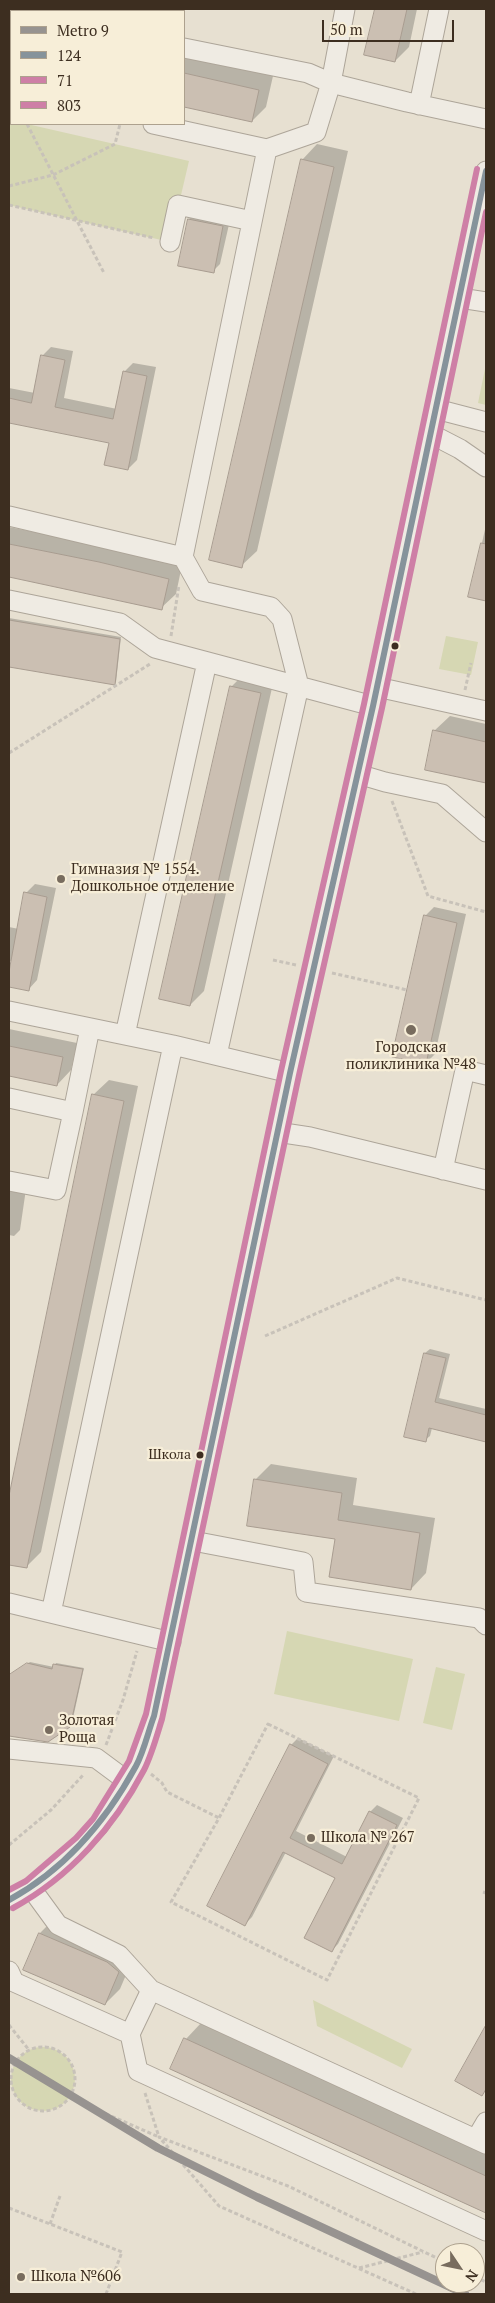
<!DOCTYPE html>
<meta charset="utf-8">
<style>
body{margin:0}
#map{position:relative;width:495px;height:2303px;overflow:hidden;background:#e7e0d1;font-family:"PT Serif",serif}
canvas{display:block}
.frame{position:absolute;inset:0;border:10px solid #3d2e20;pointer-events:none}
.legend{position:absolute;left:10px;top:10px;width:175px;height:115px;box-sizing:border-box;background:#f7eed8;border:1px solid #ada18e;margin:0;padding:6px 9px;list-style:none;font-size:15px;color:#3d2e20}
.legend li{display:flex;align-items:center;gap:10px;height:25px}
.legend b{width:25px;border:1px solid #ada18e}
.north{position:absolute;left:435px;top:2243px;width:50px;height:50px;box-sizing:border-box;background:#f7eed8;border:1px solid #ada18e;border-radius:50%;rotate:124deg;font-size:14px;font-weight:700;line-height:20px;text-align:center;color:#3d2e20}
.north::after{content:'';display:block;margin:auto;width:18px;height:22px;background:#786c5e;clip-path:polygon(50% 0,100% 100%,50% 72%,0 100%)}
.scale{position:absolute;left:322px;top:20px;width:132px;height:22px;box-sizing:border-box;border:2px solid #3d2e20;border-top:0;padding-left:6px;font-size:15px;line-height:18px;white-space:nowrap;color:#3d2e20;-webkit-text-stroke:4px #f7eed8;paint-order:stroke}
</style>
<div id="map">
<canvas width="495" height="2303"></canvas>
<div class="frame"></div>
<ul class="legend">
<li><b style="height:6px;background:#979390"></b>Metro 9</li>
<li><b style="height:6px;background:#86939b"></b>124</li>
<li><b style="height:6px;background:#ce7fa6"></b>71</li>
<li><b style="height:6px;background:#ce7fa6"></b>803</li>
</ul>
<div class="north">N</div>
<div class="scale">50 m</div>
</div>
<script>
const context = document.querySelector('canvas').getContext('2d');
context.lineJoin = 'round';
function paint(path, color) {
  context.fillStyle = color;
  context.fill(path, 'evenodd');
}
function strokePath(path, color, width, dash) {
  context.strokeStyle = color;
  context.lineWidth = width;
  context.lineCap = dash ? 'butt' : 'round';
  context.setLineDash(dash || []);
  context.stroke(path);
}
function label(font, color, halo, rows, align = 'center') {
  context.font = font + ' "PT Serif",serif';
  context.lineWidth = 4.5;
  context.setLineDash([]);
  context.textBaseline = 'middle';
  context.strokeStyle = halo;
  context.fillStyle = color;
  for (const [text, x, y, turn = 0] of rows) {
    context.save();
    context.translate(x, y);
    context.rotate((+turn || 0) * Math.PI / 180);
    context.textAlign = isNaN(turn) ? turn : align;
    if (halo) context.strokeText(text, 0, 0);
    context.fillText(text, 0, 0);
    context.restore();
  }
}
paint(new Path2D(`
 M9,120H11V124H27L189,161L170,242L9,205Z
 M486,364V405L478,403Z
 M446,636L478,642L471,675L439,669Z
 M287,1631L413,1659L399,1721L274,1694Z
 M436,1667L465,1674L452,1730L423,1723Z
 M313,2000L412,2049L402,2068L317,2026Z
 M11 2079a32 32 0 1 1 64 0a32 32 0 1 1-64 0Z`), '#d6d7b3');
paint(new Path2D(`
 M376,9H417L409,47L395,61L366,54Z
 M9,17H11V67L9,66Z
 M184,56L273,76L266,107L252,121L184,106Z
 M317,144L348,151L257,551L241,566L302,160Z
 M196,212L230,220L220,264L213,271L189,219Z
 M51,347L73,351L64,398L117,409L124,372L133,363L156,367L137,460L128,469L110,442L9,422V388L35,393L42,356Z
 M486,525V600L470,596Z
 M9,527L114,548L182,565L176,594L161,608L9,576Z
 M9,618L121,637L116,682L114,684L9,666Z
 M245,673L274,679L204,991L190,1005L231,687Z
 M450,716L486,724V781L426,769L434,731Z
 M35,884L56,888L37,980L28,990L9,986L12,961H9V927L19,929L26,893Z
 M434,907L466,914L435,1054L426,1063L425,916Z
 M9,1029L77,1043L71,1070L57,1085L9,1075Z
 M109,1080L138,1086L41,1552L26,1567L9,1564V1502L93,1095Z
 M9,1185L26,1189L20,1230L14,1236L9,1235Z
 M430,1349L450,1354L439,1398L486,1409V1441L432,1428L430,1436L425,1440V1353Z
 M271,1464L357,1478L353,1505L435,1518L426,1573L411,1589L336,1538L255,1480Z
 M30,1662L54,1667L56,1663L84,1668L72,1723L70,1726L12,1735L9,1731V1676Z
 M298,1738L334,1756L296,1831L347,1857L370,1812L377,1805L403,1818L338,1944L331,1951L336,1878L286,1852L252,1917L245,1924L291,1745Z
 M55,1918L122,1947L134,1956L120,1989L105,2004L40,1933Z
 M201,2023L486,2154V2212L172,2068L186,2039Z
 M485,2035L486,2090L482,2095Z`), '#0003');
const building = new Path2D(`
 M375,9H407L395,62L364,55Z
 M184,73L259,90L252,122L184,107Z
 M301,159L334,167L242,568L209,560Z
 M188,219L223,226L214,273L178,266Z
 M41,355L65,360L55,407L113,419L123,371L147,376L128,470L104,465L109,443L9,423V398L31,403Z
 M481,543L486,544V601L468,597Z
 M9,544L99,562L169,579L162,610L9,577Z
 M9,620L120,639L115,685L9,667Z
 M230,686L261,693L190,1006L159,999Z
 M433,730L486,742V783L425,770Z
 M24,892L47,897L29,991L9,987V972Z
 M424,915L457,923L426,1064L392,1057Z
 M9,1046L63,1057L57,1086L9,1076Z
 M92,1094L124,1101L27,1568L9,1565V1496Z
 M424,1353L446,1358L435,1402L486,1415V1442L429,1428L426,1442L404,1437Z
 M254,1479L342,1493L338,1520L420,1533L411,1590L329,1577L335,1539L247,1526Z
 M27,1663L52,1669L53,1664L83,1669L70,1727L48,1742L9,1736V1675Z
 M290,1744L328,1764L290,1838L342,1864L369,1811L397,1825L332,1952L304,1938L335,1878L283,1852L245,1926L207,1906Z
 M39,1933L107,1962L119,1972L105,2005L23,1970Z
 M486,2025V2089L482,2096L455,2081Z
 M184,2038L486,2176V2213L170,2069Z`);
paint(building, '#cbbfb2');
strokePath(building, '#a89c90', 1);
const minor = new Path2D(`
 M9,14H11
 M184,48L308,73L331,83L407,102L486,119
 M9,91L11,92
 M419,105L439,9
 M153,124L267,149L316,132L331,83L345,9
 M170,242L178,205L252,221
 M460,298L486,302
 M436,409L486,422
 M431,434L460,449L486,467
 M9,516L183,557L202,591L271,607L282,619L299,686L217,1055
 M183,557L267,149
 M9,600L120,623L155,648L373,706
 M377,687L486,711
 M358,774L385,782L442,794L486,832
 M9,1011L173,1045L290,1073
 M125,1035L207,662
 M9,1098L73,1112L90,1028
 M277,1132L310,1137L486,1180
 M443,1170L465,1070L486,1075
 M9,1181L56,1190L73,1112
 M193,1541L303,1562L306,1592L479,1618L486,1625
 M9,1603L171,1642
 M51,1613L173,1045
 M9,1749L96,1758L127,1781
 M31,1888L58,1925L119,1955L151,1990
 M9,1900L31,1888L82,1844L100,1824L137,1765L154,1716L290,1073L373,706L486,171
 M9,1971L14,1982L130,2034L138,2071L486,2231
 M130,2034L151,1990L486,2144
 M476,2139L486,2122`);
strokePath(minor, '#ada599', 21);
strokePath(new Path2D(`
 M27,124L104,273
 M9,186L53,175L115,144L120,124
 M9,205L154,238
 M171,636L179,585
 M465,690L471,663
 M9,753L150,664
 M392,801L428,896L486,912
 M273,960L296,965
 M332,973L407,990
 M265,1336L397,1278L486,1300
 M268,1724L419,1798L327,1980L171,1902L219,1818Z
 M106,1745L123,1700L137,1651
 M151,1774L162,1783L167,1792L219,1818
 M9,1845L51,1810L84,1774
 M483,1892L486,1893
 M9,2025L29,2050
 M11 2079a32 32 0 1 1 64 0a32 32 0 1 1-64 0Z
 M145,2093L159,2137
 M70,2098L159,2137
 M9,2208L122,2252L106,2294
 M50,2224L60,2196
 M359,2268L423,2252
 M475,2277L486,2282
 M416,2294L219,2206L159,2137L288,2186L445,2262`), '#c8c2b9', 3, [4, 2.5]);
strokePath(minor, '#efebe3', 19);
strokePath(new Path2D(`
 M9,1900C64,1870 106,1821 136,1766C144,1751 148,1732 154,1716L290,1073L373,706L486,171`), '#86939b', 6);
strokePath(new Path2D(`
 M13,1908C70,1877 114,1827 144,1770C152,1754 157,1735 162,1719L299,1075L382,708L486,212`), '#ce7fa6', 6);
strokePath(new Path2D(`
 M9,1890L26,1881L76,1838L93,1819L129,1761L146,1714L281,1071L364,704L477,169`), '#ce7fa6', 6);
strokePath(new Path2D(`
 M9,2058L158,2148L257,2197L465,2294`), '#979390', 8);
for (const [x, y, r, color] of [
 [395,646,4.5,"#3d2e20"],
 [61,879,5,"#786c5e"],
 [411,1030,6,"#786c5e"],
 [200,1455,4.5,"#3d2e20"],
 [49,1730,5,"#786c5e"],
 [311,1838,5,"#786c5e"],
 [21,2277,5,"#786c5e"]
]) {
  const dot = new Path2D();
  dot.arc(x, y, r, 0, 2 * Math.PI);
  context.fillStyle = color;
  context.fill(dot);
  strokePath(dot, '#f7eed8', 2);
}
label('14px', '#3d2e20', '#f7eed8', [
 ["Школа",191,1455]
], 'right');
label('15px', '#3d2e20', '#f7eed8', [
 ["Гимназия № 1554.",71,870],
 ["Дошкольное отделение",71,887],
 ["Городская",411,1048,"center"],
 ["поликлиника №48",411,1065,"center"],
 ["Золотая",59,1721],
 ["Роща",59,1738],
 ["Школа № 267",321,1838],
 ["Школа №606",31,2277]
], 'left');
</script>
